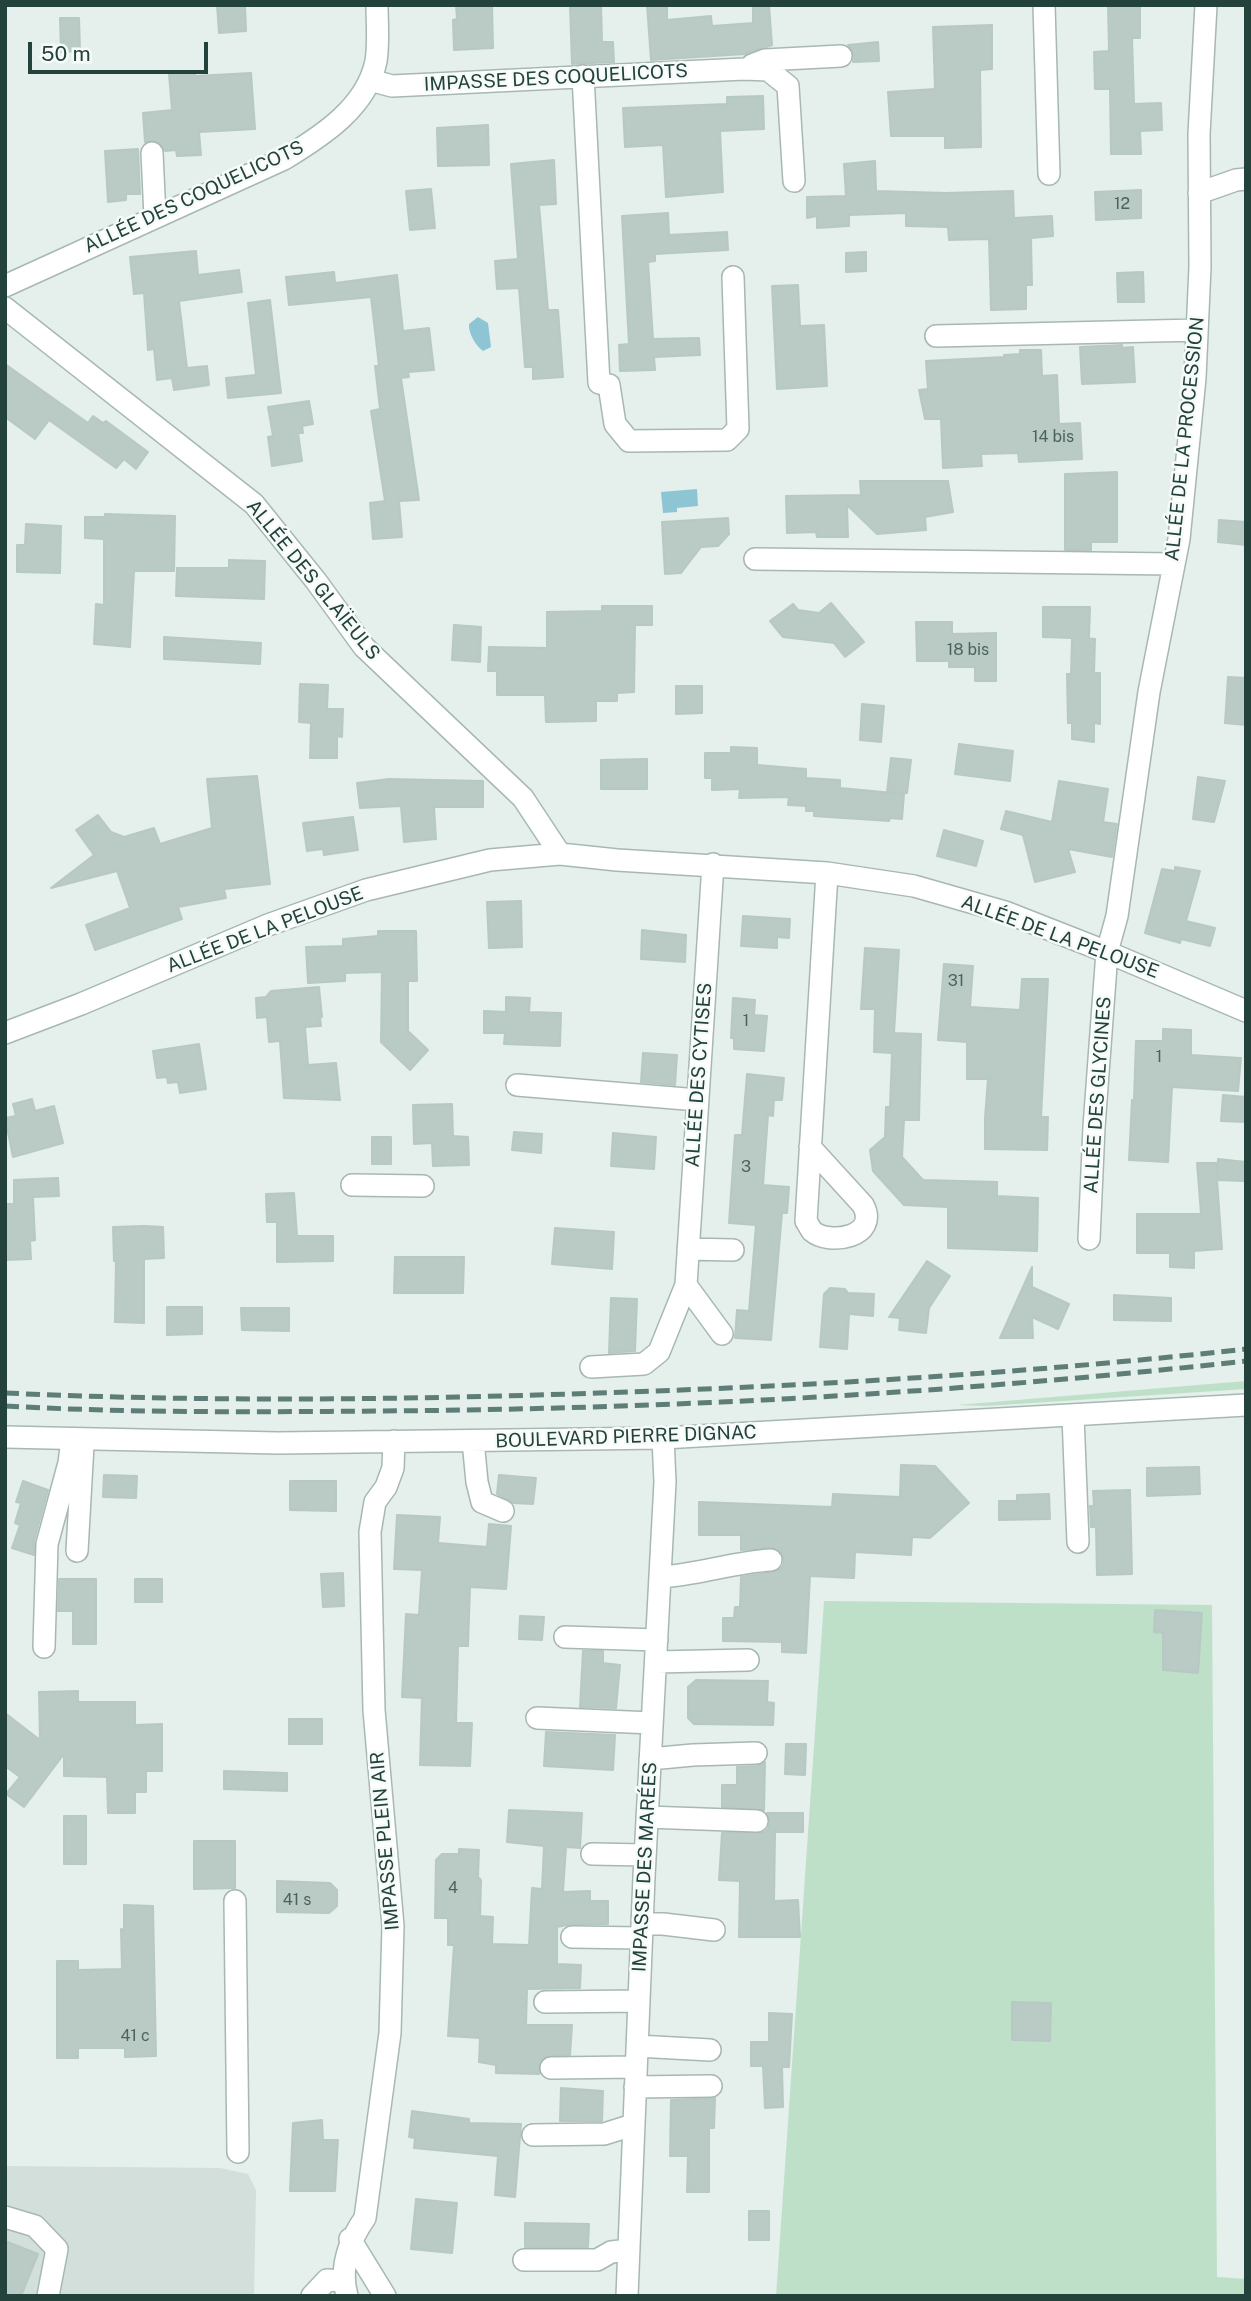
<!DOCTYPE html>
<meta charset="utf-8">
<style>
body{margin:0}
#map{position:relative;width:1251px;height:2301px;overflow:hidden;background:#e5efeb;font-family:"Public Sans",sans-serif}
canvas{display:block}
.frame{position:absolute;inset:0;border:7px solid #23423c;pointer-events:none}
.scale{position:absolute;left:28px;top:42px;width:180px;height:32px;box-sizing:border-box;border:4px solid #23423c;border-top:0;padding-left:9px;font-size:21px;line-height:24px;white-space:nowrap;color:#23423c;-webkit-text-stroke:5px #f6fbf9;paint-order:stroke}
</style>
<div id="map">
<canvas width="1251" height="2301"></canvas>
<div class="frame"></div>
<div class="scale">50 m</div>
</div>
<script>
const context = document.querySelector('canvas').getContext('2d');
context.lineJoin = 'round';
function paint(path, color) {
  context.fillStyle = color;
  context.fill(path, 'evenodd');
}
function strokePath(path, color, width, dash) {
  context.strokeStyle = color;
  context.lineWidth = width;
  context.lineCap = dash ? 'butt' : 'round';
  context.setLineDash(dash || []);
  context.stroke(path);
}
function label(font, color, halo, rows, align = 'center') {
  context.font = font + ' "Public Sans",sans-serif';
  context.lineWidth = 5;
  context.setLineDash([]);
  context.textBaseline = 'middle';
  context.strokeStyle = halo;
  context.fillStyle = color;
  for (const [text, x, y, turn = 0] of rows) {
    context.save();
    context.translate(x, y);
    context.rotate((+turn || 0) * Math.PI / 180);
    context.textAlign = isNaN(turn) ? turn : align;
    if (halo) context.strokeText(text, 0, 0);
    context.fillText(text, 0, 0);
    context.restore();
  }
}
paint(new Path2D(`
 M5,2166L220,2168L248,2174L256,2190L254,2296H5Z`), '#d3dfda');
paint(new Path2D(`
 M1246,1381V1389L986,1406L957,1405Z
 M824,1601L1212,1605L1217,2277L1246,2279V2296H776Z`), '#bee0c9');
paint(new Path2D(`
 M478,317L488,323L491,347L483,351C476,346 468,333 469,324Z
 M697,489L698,506L677,508V512L663,513L661,492Z`), '#8dc5d5');
const building = new Path2D(`
 M217,5H245L246,31L219,33Z
 M456,5H492L493,48L454,50L453,20L457,19Z
 M570,5H601L602,42H613L614,62L572,64Z
 M647,5H667V20L711,16L712,26L753,23V5H769L772,45L745,54L651,60Z
 M1108,5H1140V38H1132L1134,104L1161,103L1162,130L1140,131L1141,154H1111L1110,89H1095L1094,52L1109,51Z
 M60,18H79L80,51L61,52Z
 M992,25V69L980,70L981,147L945,148V136H891L888,92L935,89L933,27Z
 M878,42L879,61L853,62L854,55L848,45Z
 M195,73V76L251,73L255,129L199,132L201,155L177,156L176,150L165,151L157,141L145,142L143,113L172,110L169,74Z
 M763,96L764,129L720,131L723,192L666,197L663,145L625,147L623,108L727,104V97Z
 M488,125L489,165L438,166L437,128Z
 M138,149L140,194H126V200L108,202L105,151Z
 M554,160L556,204L539,205L548,310H558L563,377L533,379V367H525L519,288L497,289L495,261L518,259L511,164Z
 M875,161L876,191L946,193L1013,191L1014,218L1052,216L1053,236L1031,238L1032,285H1026V309L991,310L989,239L949,240L948,227L906,226V213L849,215V226L817,228V216L807,218V197L846,196L844,164Z
 M431,189L435,228L410,230L406,191Z
 M1141,190V218L1096,220L1095,192Z
 M668,213L669,235L727,232L728,250L655,254V261L648,262L653,339L699,338L700,355L654,357L655,370L620,371L619,345L629,344L622,216Z
 M196,251L198,275L239,270L242,292L179,301L187,368L207,366L209,385L174,390L172,378L157,380L154,349L148,350L144,293L134,294L130,257Z
 M866,252V271L846,272V253Z
 M334,272L335,283L397,275L403,331L429,328L434,370L408,372L409,377L401,378L419,500L399,501L402,537L373,539L370,503L385,501L371,411L380,409L375,366H379L371,297L289,305L286,277Z
 M1143,272L1144,302H1118L1117,273Z
 M798,285L800,326L824,325L827,386L777,389L772,286Z
 M270,300L281,393L228,398L226,378L256,375L248,303Z
 M1122,345V348L1133,347L1135,382L1082,384L1080,347Z
 M1020,350H1041L1042,376L1057,375L1059,424L1080,423L1082,459L1019,462L1018,453L981,454L982,466L943,468L941,419H925L919,390L928,389L926,361L1004,357V355L1020,354Z
 M5,364L88,423L93,416L103,423L106,421L148,452L136,469L124,459L116,468L49,420L35,439L5,417Z
 M309,401L313,424L302,426L303,433H298L302,461L272,466L268,437L273,436L268,407Z
 M1117,472V542H1091V550H1065V474Z
 M860,481H948L953,512L925,517L926,530L877,534L847,505L848,537H817L816,532L787,533L786,496L861,495Z
 M105,514L175,516L174,571H134L130,647L94,644L96,604L104,605V539L85,538V517H105Z
 M728,518L729,534L718,546L701,547L681,573L665,574L662,522Z
 M1219,520L1246,522V545L1218,542Z
 M26,524L61,526L60,573L17,572V545H25Z
 M229,560L265,561L264,599L176,596L177,568H229Z
 M831,603L864,642L845,657L834,643L783,637L770,621L793,604L798,610L819,613Z
 M602,606H652V625H635L634,692L617,693V701H596V721L546,722L545,695H497V671H488L489,647L547,648V612L602,611Z
 M1043,607H1090L1089,638H1086L1095,639L1094,673H1100V724L1094,723V742L1072,739V723H1068L1067,674H1071L1072,638L1043,637Z
 M916,622H952V634L996,633V681H975V667H949V661H917Z
 M454,625L481,627L480,662L452,660Z
 M164,637L261,643L260,664L164,659Z
 M1228,677L1246,678V725L1225,723Z
 M300,684L328,685L327,709H343L342,737L337,736V758H310L311,723L299,722Z
 M676,686H702V713L676,714Z
 M862,704L884,706L881,742L860,740Z
 M959,744L1013,751L1010,781L955,774Z
 M731,747L757,748V765L806,769V778L840,780V788L904,794L902,819L890,818L889,821L814,816V811H806V806L788,805L789,797L739,798L740,789L712,790V778H705V753H731Z
 M891,758L911,760L907,793L887,792Z
 M647,759V789H601V760Z
 M257,776L270,884L224,889L226,898L178,907L182,919L95,950L86,925L130,908L117,871L51,888L94,855L76,830L98,815L111,832L124,837L154,828L160,844L212,828L207,779Z
 M1198,777L1225,781L1214,822L1193,819Z
 M389,779L483,781V807H434L436,839L404,842L401,806L360,808L357,783Z
 M1059,781L1108,789L1103,822L1117,824L1112,857L1068,849L1075,872L1035,882L1023,835L1001,829L1006,811L1052,822Z
 M353,817L358,850L324,855L323,849L307,851L303,823Z
 M944,830L983,841L976,866L937,856Z
 M1175,867L1200,871L1186,921L1215,928L1210,946L1181,939L1180,943L1145,933L1162,869L1175,871Z
 M521,901L522,947L489,948L487,902Z
 M743,916L790,919L789,938L777,937V948L741,946Z
 M642,930L686,935L685,962L641,959Z
 M378,931H416L417,981H408V1031L428,1050L410,1070L381,1042L382,972L345,973V981L308,983L306,947L343,946V939L378,936Z
 M865,948L899,950L894,1033L921,1034L919,1120H904L902,1157L923,1180L997,1182V1196L1038,1198L1037,1251L948,1248V1207L904,1205L873,1171L870,1150L885,1137L886,1107H890L892,1053L874,1052L875,1009H861Z
 M944,964L973,966L970,1007L1020,1010L1022,979H1048L1041,1117H1048L1047,1150L985,1149V1118L988,1079H967V1042L938,1040Z
 M319,987L322,1017H320L321,1026L305,1027L308,1065L336,1063L340,1100L284,1098L280,1041L269,1042L267,1017L257,1018L256,998L266,997L271,991Z
 M506,997L530,998L529,1012L561,1013L560,1046L504,1044L505,1033H484V1011L506,1012Z
 M733,998L755,1000L754,1015L767,1016L764,1051L734,1049V1038H731Z
 M1163,1029L1191,1030V1055L1241,1058L1238,1091L1172,1087L1168,1162L1129,1160L1132,1100H1134L1136,1041H1163Z
 M199,1044L206,1089L180,1093L178,1082L168,1083L167,1077L157,1078L153,1051Z
 M643,1053L677,1055L675,1085L641,1082Z
 M747,1074L784,1078L782,1100H774L773,1116L768,1115L763,1185L789,1187L787,1213H782L771,1340L735,1338L737,1310L749,1311L756,1225L729,1223L735,1135H742Z
 M1223,1095L1246,1097V1122L1221,1121Z
 M32,1099L35,1111L54,1106L63,1143L13,1157L5,1118L16,1116L13,1104Z
 M452,1104L453,1136L468,1137L469,1165L433,1166L432,1143L414,1144L413,1105Z
 M514,1132L542,1134L541,1153L512,1150Z
 M613,1133L656,1137L654,1169L611,1166Z
 M372,1137H391V1164H372Z
 M1218,1159L1246,1162L1244,1181L1217,1180L1222,1249L1194,1251V1268L1170,1267V1253H1137V1214H1201L1197,1163H1216L1217,1176Z
 M58,1178L59,1196L33,1197L35,1240L30,1241L31,1259L5,1260V1204H14V1180Z
 M294,1193L297,1236H333V1261L277,1262V1222H267L266,1194Z
 M145,1226L163,1227L164,1258L144,1259V1323L115,1322L116,1260L114,1261L113,1227Z
 M555,1228L614,1232L612,1269L552,1264Z
 M395,1257H464L463,1293H394Z
 M927,1261L950,1276L929,1308L926,1333L899,1330L900,1318L889,1317Z
 M1032,1267V1287L1069,1304L1058,1329L1032,1317L1033,1338H1000Z
 M830,1288L845,1289L848,1293L874,1294L873,1316L849,1314L847,1349L820,1347L824,1294Z
 M1114,1295L1171,1298V1321L1114,1320Z
 M611,1298L637,1299L635,1351L609,1353Z
 M167,1307H202V1334L167,1335Z
 M241,1308H289V1331L242,1330Z
 M901,1465L935,1466L969,1503L930,1538L912,1537L911,1555L855,1552L854,1578L810,1576L806,1653L782,1652V1642L723,1641V1618H734L735,1607H740L741,1577L778,1571L783,1566L784,1558L781,1552L776,1548L741,1550V1535H699V1502L832,1507L833,1494L900,1497Z
 M1199,1467L1200,1494L1147,1496V1468Z
 M104,1475L137,1476L136,1498L103,1497Z
 M499,1475L536,1478L533,1504L513,1503L497,1494Z
 M23,1481L48,1490L34,1541V1555L12,1548L20,1525L15,1523L21,1503L16,1502Z
 M290,1481H336V1511L290,1510Z
 M1130,1490L1132,1574L1097,1575L1096,1527H1091L1090,1506H1094L1093,1491Z
 M1049,1494L1050,1519L999,1520V1501H1017V1495Z
 M397,1515L440,1517L438,1543L487,1547L489,1524L511,1526L506,1589L470,1587L468,1646H458L456,1723H472L470,1766L420,1765L422,1698L402,1697L406,1614L419,1615L422,1570L394,1569Z
 M343,1573L344,1606L323,1607L321,1574Z
 M59,1579H96V1644H73V1611H58Z
 M135,1579H162V1602H135Z
 M1155,1610L1202,1613L1198,1673L1163,1670V1633L1154,1632Z
 M520,1616L544,1617L542,1640L519,1639Z
 M583,1651H603V1663L620,1665L616,1708L580,1707Z
 M696,1680L768,1681L767,1702L774,1703L773,1725L694,1724L688,1718V1687Z
 M78,1691V1702H135V1725L162,1724V1771H146V1792H135V1813H108L107,1777L64,1776V1754L24,1807L6,1794L20,1777L5,1766V1713L40,1740L39,1692Z
 M289,1719H322V1744H289Z
 M546,1732L615,1735L613,1770L544,1766Z
 M786,1744H806L805,1775L785,1774Z
 M765,1762L764,1810L722,1807V1785H737V1767L757,1766Z
 M224,1771L287,1773V1791L224,1789Z
 M509,1810L582,1813L580,1848L566,1847L563,1892L590,1891V1901H608V1924H572L557,1927V1964L581,1965L580,1988L527,1989L526,2025H572L570,2055L544,2057L539,2062V2074L496,2073V2065L479,2062L480,2038L448,2036L454,1945H448V1918H435L436,1860L442,1854H459V1849L479,1850L478,1877L481,1880L480,1916L493,1917L492,1944L529,1945L532,1888L542,1889L544,1846L507,1842Z
 M767,1813H803V1832H775L774,1901L798,1900L800,1937H739L740,1881L719,1880L722,1833H763L768,1829L770,1822Z
 M64,1816H86V1864H64Z
 M194,1841H235V1888L194,1889Z
 M277,1881L330,1883L337,1890V1906L329,1913L277,1912Z
 M124,1905L153,1906L156,2056L125,2057V2048H78V2058H57V1961H78V1970L122,1969L121,1929L124,1930Z
 M1012,2002L1051,2003L1050,2041L1012,2040Z
 M769,2013L792,2014L789,2067H782L783,2107L765,2108L763,2066H751V2042H769Z
 M561,2088L603,2091L602,2121H560Z
 M715,2098L714,2128H709V2192H687L688,2156H670L671,2100Z
 M412,2111L469,2119V2123L521,2124L515,2197L495,2195L498,2156L414,2148L415,2138L409,2137Z
 M322,2120L323,2140H338L335,2191H290L293,2123Z
 M416,2199L457,2203L452,2253L411,2249Z
 M749,2211H769V2240H749Z
 M525,2223L589,2224L588,2247H525Z
 M5,2241L38,2254L21,2296H5Z`);
paint(building, '#bacac4');
strokePath(building, '#b7c9c3', 2);
const minor = new Path2D(`
 M1044,5L1049,174
 M752,65L765,60L841,56
 M583,76L599,383L609,385L615,424L629,441L727,440L738,429L733,277
 M370,80L392,86L744,69L768,70L788,86L794,181
 M152,153L155,217
 M1199,193L1236,180L1246,179
 M5,286L284,159C322,136 367,107 376,61C379,43 377,23 377,5
 M5,308L254,504L316,581L364,647L523,798L560,854
 M936,336L1197,330
 M755,559L1174,564
 M5,1033L81,1004L268,925L366,890L490,860L560,854L617,860L827,873L914,886L1005,912L1107,952L1246,1011
 M517,1085L698,1100
 M810,1147L863,1205C880,1237 829,1246 812,1231C811,1230 807,1222 806,1221L827,873
 M352,1185L423,1186
 M1089,1239L1094,1127L1107,952L1117,916L1149,692L1179,539L1195,378L1200,267L1199,134L1206,5
 M688,1249L733,1250
 M686,1285L722,1334
 M591,1367L644,1364L659,1352L686,1285L713,864
 M1073,1416L1078,1542
 M5,1437L278,1443L663,1438L1246,1405
 M473,1441L477,1482L482,1502L503,1511
 M77,1551L83,1445
 M660,1577C698,1575 733,1562 771,1560
 M565,1637L657,1640
 M44,1647L47,1544L69,1463L72,1439
 M656,1662L748,1660
 M537,1718L652,1723
 M650,1759L693,1755L756,1753
 M647,1817L757,1821
 M592,1854L645,1855
 M235,1901L238,2152
 M642,1924H663L714,1930
 M572,1937L641,1938
 M545,2002L639,2001
 M637,2046L710,2050
 M551,2068L636,2067
 M635,2087L711,2086
 M533,2135L604,2134L633,2125
 M5,2217L35,2226L57,2249L48,2296
 M350,2239L385,2296
 M524,2260H597L611,2252L629,2250
 M312,2296L327,2280L343,2281
 M347,2296C339,2267 349,2241 365,2218L390,2033L393,1926L374,1710L370,1532L375,1502L386,1487L393,1468L394,1441
 M627,2296L644,1877L665,1482L663,1438`);
strokePath(minor, '#a7b8b3', 24);
strokePath(minor, '#fff', 21);
strokePath(new Path2D(`
 M5,1393C203,1402 401,1400 598,1393C814,1386 1031,1373 1246,1349
 M5,1406C130,1413 255,1412 380,1411C669,1409 959,1393 1246,1361`), '#5e7d77', 5, [14, 7]);
label('16px', '#49645e', null, [
 ["12",1122,204],
 ["14 bis",1053,437],
 ["18 bis",968,650],
 ["31",956,981],
 ["1",746,1021],
 ["1",1159,1057],
 ["3",746,1167],
 ["4",453,1888],
 ["41 s",297,1900],
 ["41 c",135,2036]
]);
label('19px', '#23423c', '#f6fbf9', [
 ["IMPASSE DES COQUELICOTS",556,78,-3],
 ["ALLÉE DES COQUELICOTS",194,197,-25],
 ["ALLÉE DE LA PROCESSION",1185,439,-84],
 ["ALLÉE DES GLAÏEULS",313,580,51],
 ["ALLÉE DE LA PELOUSE",265,930,-21],
 ["ALLÉE DE LA PELOUSE",1060,937,20],
 ["ALLÉE DES CYTISES",699,1075,-86],
 ["ALLÉE DES GLYCINES",1098,1095,-86],
 ["BOULEVARD PIERRE DIGNAC",626,1437,-2],
 ["IMPASSE PLEIN AIR",385,1841,-95],
 ["IMPASSE DES MARÉES",645,1867,-87]
]);
</script>
